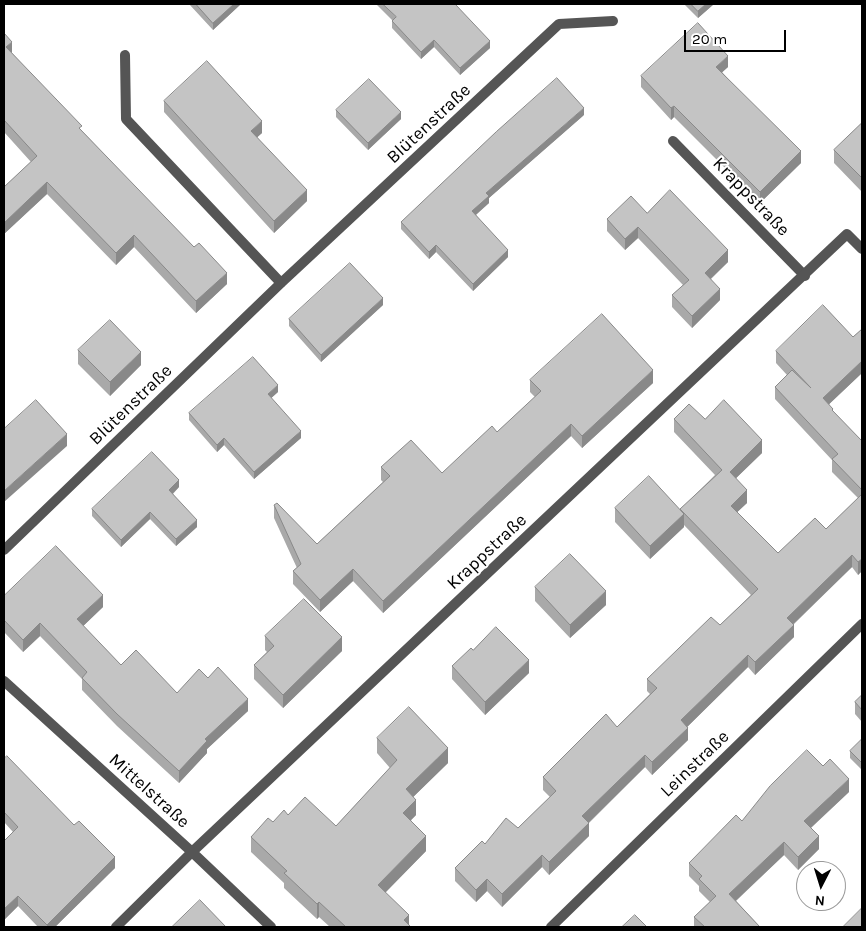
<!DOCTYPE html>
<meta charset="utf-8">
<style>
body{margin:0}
#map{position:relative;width:866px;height:931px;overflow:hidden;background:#fff;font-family:Karla,sans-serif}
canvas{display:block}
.frame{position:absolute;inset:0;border:5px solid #000;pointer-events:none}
.north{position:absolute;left:796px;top:861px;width:50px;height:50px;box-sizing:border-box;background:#fff;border:1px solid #999;border-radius:50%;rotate:185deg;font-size:14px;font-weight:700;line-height:20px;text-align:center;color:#000}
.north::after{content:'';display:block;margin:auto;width:18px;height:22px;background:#000;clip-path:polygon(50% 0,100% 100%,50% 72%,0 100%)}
.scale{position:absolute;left:684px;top:30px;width:102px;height:22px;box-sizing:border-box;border:2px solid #000;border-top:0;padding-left:6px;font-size:15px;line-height:18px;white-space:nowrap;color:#000;-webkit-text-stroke:4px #fff;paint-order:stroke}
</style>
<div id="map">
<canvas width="866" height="931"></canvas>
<div class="frame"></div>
<div class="north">N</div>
<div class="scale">20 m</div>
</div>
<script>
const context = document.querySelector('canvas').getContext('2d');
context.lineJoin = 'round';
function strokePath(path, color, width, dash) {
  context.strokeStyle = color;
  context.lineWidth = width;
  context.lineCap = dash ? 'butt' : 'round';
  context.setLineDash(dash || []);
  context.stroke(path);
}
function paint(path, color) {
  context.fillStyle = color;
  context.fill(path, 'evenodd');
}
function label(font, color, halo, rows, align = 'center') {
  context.font = font + ' Karla,sans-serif';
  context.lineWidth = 4;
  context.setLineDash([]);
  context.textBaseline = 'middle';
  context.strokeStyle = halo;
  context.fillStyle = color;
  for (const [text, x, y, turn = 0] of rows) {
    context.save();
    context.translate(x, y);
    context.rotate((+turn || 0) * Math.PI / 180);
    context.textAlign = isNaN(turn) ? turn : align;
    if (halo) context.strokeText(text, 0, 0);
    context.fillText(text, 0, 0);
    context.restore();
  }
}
strokePath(new Path2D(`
 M673,141L805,276`), '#555', 10);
strokePath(new Path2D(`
 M125,55L126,119L281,283
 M4,550L281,283L559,24L613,21
 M4,681L192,852L271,927
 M116,927L192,852L847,234L862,249
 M551,927L862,624`), '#555', 10);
paint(new Path2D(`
 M189,4H241L213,30Z
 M376,4H455L490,48L460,75L434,47L421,59L392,28V20Z
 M684,4H714L698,18Z
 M4,33L12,53L82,131L227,284L196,313L134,247L116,265L47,194L4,234V187L31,162L4,132Z
 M728,67L722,72L801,163L760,203L674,117L671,120L641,87V76Z
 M164,101L262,133L257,137L307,201L274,233L164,112Z
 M336,110L401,119L368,150L336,117Z
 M584,115L489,198V203L476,215L508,257L473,291L436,252L429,259L401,229V222Z
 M862,123V192L834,163V150Z
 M647,213L728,262L711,279L720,300L692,328L672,307V295L683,285L638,238L625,250L607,231V219Z
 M383,305L321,362L289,326V319Z
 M862,329V373L829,404L833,412L862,441V571L858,575L852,567L794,624V637L755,675L748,667L687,727L688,740L652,775L645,767L589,823V836L549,875L542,867L502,907L487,891L476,902L455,881V868L485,844L518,828L550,797L543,790V777L617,727L650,694L647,691V679L720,625L751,595L684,525V527L650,559L615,522V508L680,510L715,475L674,432V419H705L762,453L736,478L747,503L737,512L778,553L826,529L858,498L832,472V460L775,399V387L787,375L776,363V351L853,337Z
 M78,350L141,365L110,396L78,364Z
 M530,380L653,383L582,448L571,436L383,613L353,581L320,612L293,584V571L297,568L274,518V505L317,544L383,482L381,480V467L442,473L497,432L535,397L530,392Z
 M278,392L271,398L301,438L254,479L224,445L217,452L189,420V413Z
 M179,487L173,494L197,527L176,546L150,519L121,547L92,516V509Z
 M535,587L606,605L570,638L535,601Z
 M4,596L103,607L83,626L121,665L177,693L208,678L248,711L207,749V753L179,783L117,726L82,690V679L40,636L23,652L4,632Z
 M265,636L342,651L283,708L254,679V665L267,652L265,650Z
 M473,650L529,673L485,715L452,679V666Z
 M862,695V722L855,714V702Z
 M377,738L448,763L413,797L416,815L411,820L426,851L385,893L411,927H330L319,917L317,919L284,888V883L251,852V837L273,822L288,815L336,826L390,768L377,753Z
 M862,739V770L850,758V751Z
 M4,759L115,868L55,927H38L18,906L4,920V841L13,832L4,822Z
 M849,792L811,828L819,849L798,870L784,855L736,901L760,927H694V917L710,902L699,891V886L689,876V863L742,821Z`), '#a9a9a9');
paint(new Path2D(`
 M234,4H241L213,30V23Z
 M706,4H714L698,18V11Z
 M434,40V47L421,59V52Z
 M490,41V48L460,75V68Z
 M12,42V53L6,47Z
 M728,56V67L716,78V67Z
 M674,106V117L671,120V108Z
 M584,108V115L489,198V203L472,218V211L486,193Z
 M401,112V119L368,150V143Z
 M262,121V133L251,143V131Z
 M801,151V163L760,203V192Z
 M47,182V194L4,234V223Z
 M307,190V201L274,233V221Z
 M638,227V238L625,250V239Z
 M134,235V247L116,265V253Z
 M436,245V252L429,259V252Z
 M508,250V257L473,291V284Z
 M728,250V262L705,284V273Z
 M227,273V284L196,313V301Z
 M720,289V300L692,328V316Z
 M383,298V305L321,362V355Z
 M141,352V365L110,396V382Z
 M862,361V373L823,410V398Z
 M653,370V383L582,448V436Z
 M278,385V392L268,401V394Z
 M571,424V436L383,613V601Z
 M301,431V438L254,479V472Z
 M67,434V446L4,502V491Z
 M224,438V445L217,452V445Z
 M762,440V453L730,484V472Z
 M179,480V487L169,497V490Z
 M747,490V503L731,518V506Z
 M150,512V519L121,547V540Z
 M684,514V527L650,559V546Z
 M197,520V527L176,546V539Z
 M852,555V567L787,630V618Z
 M862,559V571L858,575V562Z
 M353,569V581L320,612V600Z
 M606,591V605L570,638V625Z
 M103,595V607L77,632V619Z
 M40,623V636L23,652V640Z
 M794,625V637L755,675V662Z
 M342,637V651L283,708V695Z
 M748,655V667L681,733V720Z
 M529,660V673L485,715V702Z
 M248,699V711L207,749V753L179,783V771L205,739Z
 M688,728V740L652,775V762Z
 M448,748V763L406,804V789Z
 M645,755V767L582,829V816Z
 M849,779V792L804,834V821Z
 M416,800V815L403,828V813Z
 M589,823V836L549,875V862Z
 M426,836V851L378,900V885Z
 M819,836V849L798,870V857Z
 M784,842V855L729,907V894Z
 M542,855V867L502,907V894Z
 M115,857V868L55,927H47V925Z
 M487,879V891L476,902V890Z
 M18,896V906L4,920V909Z
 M319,902V917L317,919V904Z
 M409,915V927L404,920Z`), '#898989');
const building = new Path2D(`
 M196,4H234L213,23Z
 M383,4H455L490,41L460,68L434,40L421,52L392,21L396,17Z
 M691,4H706L698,11Z
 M698,23L728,56L716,67L801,151L760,192L674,106L671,108L641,76Z
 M4,33L12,42L6,47L82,126L79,128L194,247L199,243L227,273L196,301L134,235L116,253L47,182L4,223V187L37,156L4,120Z
 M207,61L262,121L251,131L307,190L274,221L164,101Z
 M557,78L584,108L486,193L489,196L472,211L508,250L473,284L436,245L429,252L401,222L496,132Z
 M369,79L401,112L368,143L336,110Z
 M862,123V178L834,150Z
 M670,190L728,250L705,273L720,289L692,316L672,295L689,280L638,227L625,239L607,219L631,196L647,213Z
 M350,263L383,298L321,355L289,319Z
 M823,305L853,337L862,329V361L823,398L833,409L832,410L862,441V490L832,459L838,454L775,387L792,370L811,388L776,351Z
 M602,314L653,370L582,436L571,424L383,601L353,569L320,600L293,571L301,564L274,505L277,503L317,544L390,476L381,467L411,440L442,473L492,426L497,432L541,391L530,380Z
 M110,320L141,352L110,382L78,350Z
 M253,357L278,385L268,394L301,431L254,472L224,438L217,445L189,413Z
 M36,400L67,434L4,491V429Z
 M724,400L762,440L730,472L747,490L731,506L778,553L815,518L826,529L862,494V559L858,562L852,555L787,618L794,625L755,662L748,655L681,720L688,728L652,762L645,755L582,816L589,823L549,862L542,855L502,894L487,879L476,890L455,868L482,841L485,844L506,818L518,828L556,791L543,777L606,714L617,727L657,688L647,679L711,617L720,625L758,589L680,509L722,470L674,419L689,404L705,419Z
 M152,452L179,480L169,490L197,520L176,539L150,512L121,540L92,509Z
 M649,476L684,514L650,546L615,508Z
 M56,546L103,595L77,619L121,665L136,650L177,693L199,669L208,678L218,667L248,699L205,739L207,741L179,771L117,714L82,678L87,672L40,623L23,640L4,620V596Z
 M570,554L606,591L570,625L535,587Z
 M304,599L342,637L283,695L254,665L274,646L265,636Z
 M496,627L529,660L485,702L452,666L471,648L473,650Z
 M862,695V710L855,702Z
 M409,707L448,748L406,789L416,800L403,813L426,836L378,885L409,915L404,920L411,927H346L319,902L317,904L284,873L287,871L251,837L268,818L273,822L284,810L288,815L305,797L336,826L397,760L377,738Z
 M862,739V763L850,751Z
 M807,750L823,766L830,759L849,779L804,821L819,836L798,857L784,842L729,894L760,927H705L694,917L716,896L699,879L702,876L689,863L736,815L742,821L770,786Z
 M7,756L74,825L79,821L115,857L47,925L18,896L4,909V841L18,827L4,812V759Z
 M200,900L226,927H172Z
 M862,908V927H843Z
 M635,915L647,927H622Z`);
paint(building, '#c4c4c4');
strokePath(building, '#898989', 1);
label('18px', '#000', '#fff', [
 ["Blütenstraße",429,124,-43],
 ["Krappstraße",751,197,46],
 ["Blütenstraße",131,405,-44],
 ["Krappstraße",487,552,-43],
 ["Leinstraße",695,764,-44],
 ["Mittelstraße",149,791,42]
]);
</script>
